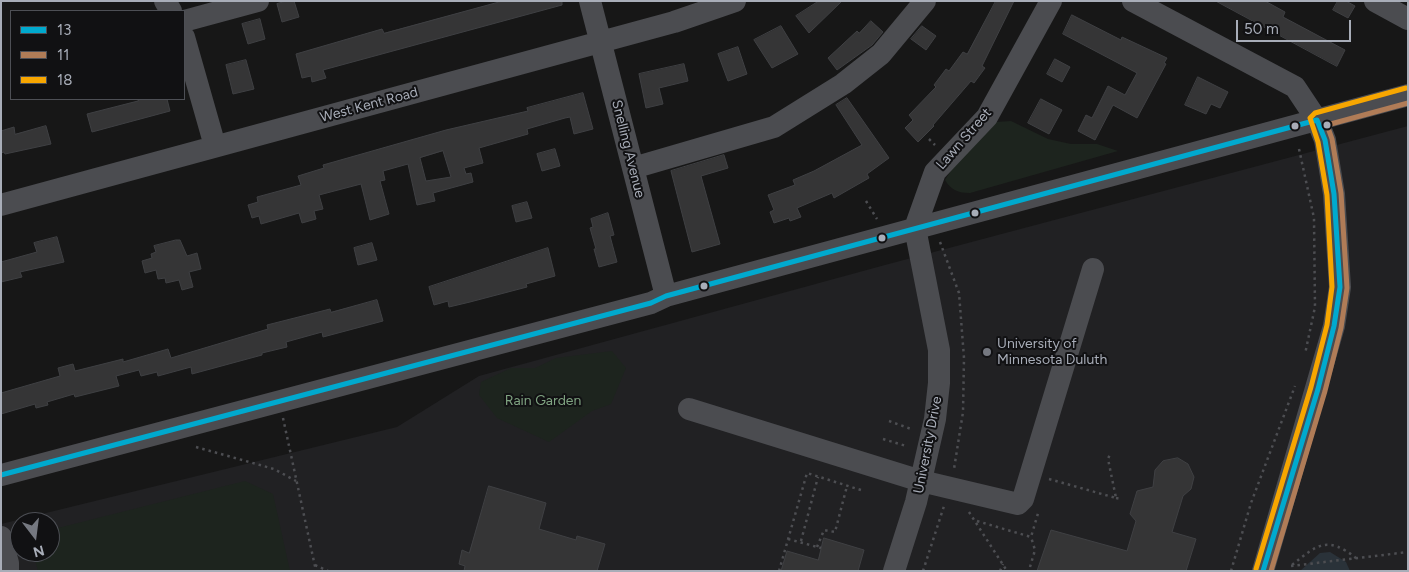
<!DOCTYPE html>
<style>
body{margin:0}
#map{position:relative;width:1409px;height:572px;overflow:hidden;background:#171717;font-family:Figtree,sans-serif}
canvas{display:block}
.frame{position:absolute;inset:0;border:2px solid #a8adb8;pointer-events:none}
.legend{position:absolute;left:10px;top:10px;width:175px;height:90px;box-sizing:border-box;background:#111113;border:1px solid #4d4f55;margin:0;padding:6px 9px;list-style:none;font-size:15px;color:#a8adb8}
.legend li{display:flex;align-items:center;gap:10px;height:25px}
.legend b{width:25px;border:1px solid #4d4f55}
.north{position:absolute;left:10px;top:512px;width:50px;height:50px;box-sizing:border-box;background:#111113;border:1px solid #4d4f55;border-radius:50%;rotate:165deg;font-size:14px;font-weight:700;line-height:20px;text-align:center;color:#a8adb8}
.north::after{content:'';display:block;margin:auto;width:18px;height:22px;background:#757880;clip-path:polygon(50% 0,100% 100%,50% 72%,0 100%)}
.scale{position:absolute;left:1236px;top:20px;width:115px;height:22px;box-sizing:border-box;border:2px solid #a8adb8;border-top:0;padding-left:6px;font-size:15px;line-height:18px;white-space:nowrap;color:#a8adb8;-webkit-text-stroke:4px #111113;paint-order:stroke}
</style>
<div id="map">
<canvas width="1409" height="572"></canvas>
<div class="frame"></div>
<ul class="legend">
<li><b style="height:6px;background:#00a9ce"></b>13</li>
<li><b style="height:6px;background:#b07c57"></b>11</li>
<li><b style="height:6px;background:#f7a600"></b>18</li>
</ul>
<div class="north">N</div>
<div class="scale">50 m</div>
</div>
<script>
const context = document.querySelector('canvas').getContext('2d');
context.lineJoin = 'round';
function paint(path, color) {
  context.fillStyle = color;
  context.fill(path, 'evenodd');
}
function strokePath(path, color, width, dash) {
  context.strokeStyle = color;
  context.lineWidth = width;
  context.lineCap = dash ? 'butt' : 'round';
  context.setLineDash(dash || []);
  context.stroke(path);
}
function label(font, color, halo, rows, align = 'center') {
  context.font = font + ' Figtree,sans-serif';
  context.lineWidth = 4;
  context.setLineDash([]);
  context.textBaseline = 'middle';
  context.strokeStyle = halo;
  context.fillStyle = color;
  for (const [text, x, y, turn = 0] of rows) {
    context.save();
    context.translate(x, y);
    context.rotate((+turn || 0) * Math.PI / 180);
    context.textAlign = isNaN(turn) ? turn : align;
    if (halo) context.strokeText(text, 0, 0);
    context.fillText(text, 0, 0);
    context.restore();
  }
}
paint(new Path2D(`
 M1408,126V571H1V524L397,427L479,376L885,265ZM20,522H50V552H20Z`), '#212123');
paint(new Path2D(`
 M1011,121L1048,139L1071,144H1097L1118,151L970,193C958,193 951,190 945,180L952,169L996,122Z
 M612,351L626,368L611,404L592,411L549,442L497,418L479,395L481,382L511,368H535L556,358Z
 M245,481L273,494L290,571H38L33,552H50V530Z`), '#1d241e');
paint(new Path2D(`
 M1330,552L1346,562L1350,571H1300L1320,553Z`), '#2a3239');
const building = new Path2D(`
 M287,1H294L299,17L282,22L277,4Z
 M503,1H562V5L323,70L326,78L312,82L311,76L302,78L296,54L382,29L384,33Z
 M819,1H842L809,33L796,16Z
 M996,1H1014L982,66L985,68L974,83L971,81L933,125L934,126L918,142L905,128L913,120L909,115L936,87L934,85L946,69L949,71L963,52L967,54Z
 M1216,1H1265L1285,12L1283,17L1345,50L1337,66Z
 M1338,1H1346L1355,6L1348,18L1333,10Z
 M1072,15L1121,40L1122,37L1167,58L1164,63L1166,64L1137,118L1113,105L1095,140L1078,131L1086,115L1092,118L1108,86L1125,95L1137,73L1063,34Z
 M260,19L265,39L248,44L242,24Z
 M871,21L883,32L872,45L837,70L828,58L857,31L859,33Z
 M781,26L798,54L772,68L754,40Z
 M922,26L936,36L926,50L911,39Z
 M738,47L747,74L728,81L718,54Z
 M1055,59L1070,67L1062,82L1047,74Z
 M246,60L254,89L233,94L226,65Z
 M684,64L688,81L659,88L663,104L646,108L639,74Z
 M1198,77L1228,92L1220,108L1211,104L1206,114L1185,105Z
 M583,93L593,129L574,134L570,117L565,118L527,129L528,134L479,148L483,163L464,168L466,174L471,173L473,182L433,193L435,201L417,205L408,164L383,171L385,180L380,181L389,214L370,220L361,184L319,195L323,209L314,211L316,219L302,223L299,213L261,224L259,216L252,218L248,205L258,202L257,197L301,185L298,176L324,168L323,165L446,130L528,111L527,108ZM443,151L451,177L426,181L420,158Z
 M847,98L889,158L867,174L869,178L834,198L832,193L797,208L801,217L790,221L789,218L774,223L770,212L774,210L768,195L795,185L793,180L814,171L862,145L836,105Z
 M138,99H167L170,111L92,132L87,114L138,101Z
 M1041,99L1062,110L1049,134L1028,123Z
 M46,126L51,144L5,154L4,152L1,153V131L14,127L15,134Z
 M555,149L560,166L542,171L537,154Z
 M724,155L728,168L701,176L720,244L692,252L671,171Z
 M527,202L532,218L516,222L512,206Z
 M608,213L614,235L610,236L617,262L599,267L594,249H596L590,228L593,227L591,219Z
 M57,237L64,262L20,272L22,277L1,282V262L37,252L34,243Z
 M176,240H180L187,256L197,253L201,269L189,272L193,287L182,290L179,280L166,283L165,278L158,279L156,270L145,273L142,261L152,258L151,254L156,252L154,246Z
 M372,243L377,260L358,265L354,248Z
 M548,248L555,276L526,284L527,287L470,302L449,307L448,301L434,305L429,287Z
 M377,300L383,321L323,337L322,332L286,342L287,347L262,353V355L192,374L191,367L158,376L157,372L141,376L139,370L116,376L119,386L75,397L74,394L47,402L48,405L36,408L35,404L1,414V393L60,376L58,368L73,364L75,371L123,359V362L168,349L171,358L268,329L267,325L330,309L331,312Z
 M1178,458L1188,464L1194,477L1191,489L1183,496L1172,532L1196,539L1186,571H1037L1051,530L1127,551L1136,521L1130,514L1137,491L1153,487L1155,470L1163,461Z
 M489,486L546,503L539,529L576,540L577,536L605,544L597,571H464L465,566L459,564L462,550L469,553Z
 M824,538L864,550L858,571H781L787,551L818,560Z`);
paint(building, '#353536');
strokePath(building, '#3f4043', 1);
strokePath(new Path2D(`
 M929,139L935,145
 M1299,149L1314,218L1315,307L1305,354
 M866,201L877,219
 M940,242L959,293L964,358L963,412L954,469
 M283,418L316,571
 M889,421L911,429
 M883,439L906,446
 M196,447L274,469L296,481
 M1049,479L1116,498L1108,459L1110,454
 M1116,498L1122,499
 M969,512L1007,571
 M977,521L1031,537L1039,510
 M788,539L821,548
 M801,541L818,477
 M817,547L824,530L835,532L847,486
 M315,565L328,571
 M1292,565C1317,545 1327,535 1356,558
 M1291,566L1408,552
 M1030,567L1035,550L1031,537
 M779,571L807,473L864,491
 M923,571L944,506
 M1000,571L1003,564
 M1231,571L1251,503L1295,386`), '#4d4e52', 2.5, [2.5, 4]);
strokePath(new Path2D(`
 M165,1L171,11
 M590,1L666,296
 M1133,1L1295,87L1317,120L1325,140L1334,194L1340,287L1334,326L1263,571
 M1375,1L1408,19
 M184,21L258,1
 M184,37L215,146
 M633,168L774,127L843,84L881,54L925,1
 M1,205L674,22L735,1
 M689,409L921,481L1018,504L1023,499L1093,269
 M1,475L651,303L666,296L1408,95
 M1,537L8,563V571
 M894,571L916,502L935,419L939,383V350L915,228L935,172L987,117L1051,1`), '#4b4c50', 22);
strokePath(new Path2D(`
 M1,475L651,303L666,296L1317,120
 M1263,571L1318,389L1334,326L1340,287L1334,194L1325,140L1317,120`), '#00a9ce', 5);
strokePath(new Path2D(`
 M1271,571L1325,391L1341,328L1347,288L1341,193L1332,139L1327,125L1408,103`), '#b07c57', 5);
strokePath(new Path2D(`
 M1256,569L1311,387L1327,325L1332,287L1327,195L1318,142L1310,118L1315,113L1406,88`), '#f7a600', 5);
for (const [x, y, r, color] of [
 [1327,125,4.5,"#a8adb8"],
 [1295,126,4.5,"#a8adb8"],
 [975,213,4.5,"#a8adb8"],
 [882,238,4.5,"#a8adb8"],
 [704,286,4.5,"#a8adb8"],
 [987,352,5,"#757880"]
]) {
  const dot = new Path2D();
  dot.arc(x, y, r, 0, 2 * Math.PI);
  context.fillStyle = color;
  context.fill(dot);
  strokePath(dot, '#111113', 2);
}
label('14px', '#a8adb8', '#111113', [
 ["West Kent Road",369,105,-15],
 ["Lawn Street",964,139,-49],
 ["Snelling Avenue",628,149,76],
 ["University Drive",928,445,-79]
]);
label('14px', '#a8adb8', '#111113', [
 ["University of",997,344],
 ["Minnesota Duluth",997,360]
], 'left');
label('14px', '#7fa381', '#111113', [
 ["Rain Garden",543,401]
]);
</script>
